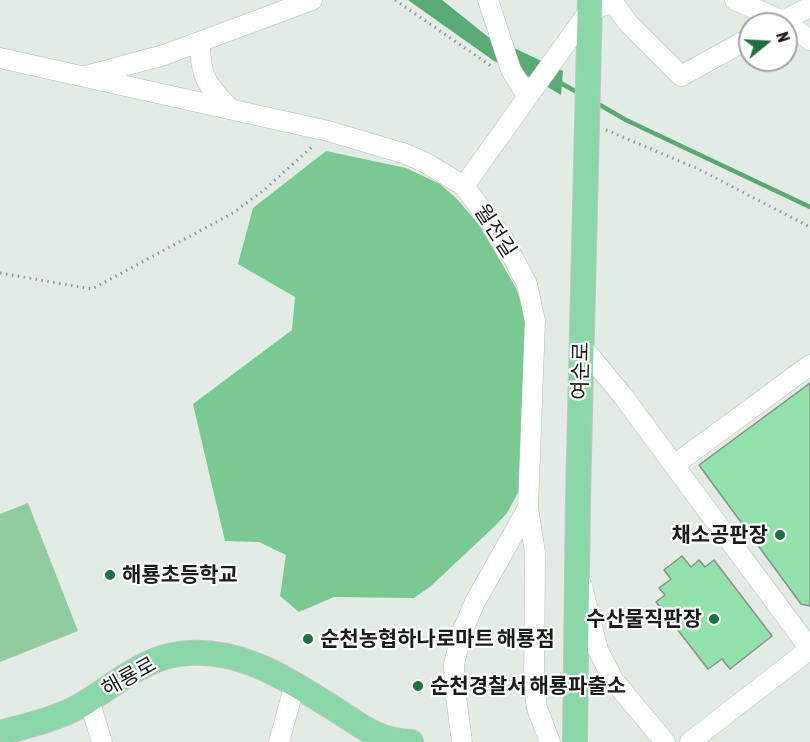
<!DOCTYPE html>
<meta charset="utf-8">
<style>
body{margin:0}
#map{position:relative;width:810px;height:742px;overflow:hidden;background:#e3ebe5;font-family:"Asap Condensed",sans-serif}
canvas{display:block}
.north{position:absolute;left:738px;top:12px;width:60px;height:60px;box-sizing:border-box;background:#fff;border:2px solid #a3a4a3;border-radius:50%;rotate:72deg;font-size:16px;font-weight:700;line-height:24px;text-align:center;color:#191c1a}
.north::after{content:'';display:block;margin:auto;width:21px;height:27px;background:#217041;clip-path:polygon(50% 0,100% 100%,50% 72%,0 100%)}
</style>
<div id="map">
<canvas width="810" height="742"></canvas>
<div class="north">N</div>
</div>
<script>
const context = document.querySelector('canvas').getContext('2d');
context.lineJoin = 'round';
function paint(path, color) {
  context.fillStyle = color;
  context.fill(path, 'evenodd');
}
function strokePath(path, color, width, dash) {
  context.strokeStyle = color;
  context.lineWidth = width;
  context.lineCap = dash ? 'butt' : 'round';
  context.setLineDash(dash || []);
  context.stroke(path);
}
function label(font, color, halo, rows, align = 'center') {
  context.font = font + ' "Asap Condensed","Noto Sans KR",sans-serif';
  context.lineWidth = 4.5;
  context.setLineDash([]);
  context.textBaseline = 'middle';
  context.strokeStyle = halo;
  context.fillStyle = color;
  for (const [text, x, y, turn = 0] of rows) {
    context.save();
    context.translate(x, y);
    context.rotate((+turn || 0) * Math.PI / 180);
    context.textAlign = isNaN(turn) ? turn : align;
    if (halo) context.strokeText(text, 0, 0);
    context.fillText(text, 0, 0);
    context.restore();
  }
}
paint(new Path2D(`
 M28,503L78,631L0,662V514Z`), '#91cca1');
paint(new Path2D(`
 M326,151L406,168L440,184L457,199L480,226L516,288L526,316L520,489L507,513L496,525L431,586L414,598L334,597L299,612L280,596L286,555L259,542L225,541L193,404L292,330L295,297L238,264L253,208Z`), '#7ac892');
paint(new Path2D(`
 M408,0H442L492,40L516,49L563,71L561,95L534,79L494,61Z`), '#5ba974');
strokePath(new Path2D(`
 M559,82L575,91
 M600,105L626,120L810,207`), '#5ba974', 4.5);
const building = new Path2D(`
 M810,383V606L801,604L699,465Z
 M682,556L691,567L699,560L705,567L714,560L772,636L730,669L722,659L708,669L656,602L665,595L659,588L671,579L664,570Z`);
paint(building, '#93e2ab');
strokePath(building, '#8a918c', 1.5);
const minor = new Path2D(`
 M488,0L511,70L528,97
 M735,0L783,21L810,40
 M613,2L628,23L681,76L750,38
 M777,24L810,7
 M200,43C200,77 207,85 230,109
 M0,58L328,131L406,154L426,163L464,186L503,239L527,284L535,321L528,508L475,602L462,632L454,664L455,689L462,742
 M86,76L164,55L312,0
 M464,186L589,11L613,2V0
 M581,345L622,395L810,649
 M674,465L810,365
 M528,508L535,553L534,687L537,708L550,742
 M582,586L598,650L614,681L665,742
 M89,700L102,742
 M279,742L295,684
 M690,742L810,649`);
const major = new Path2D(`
 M0,733C25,726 54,720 78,707C108,690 138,662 173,655C237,643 290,681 341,713C365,729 381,741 411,742
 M575,742L578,497L590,0`);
strokePath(minor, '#b7bfb9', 21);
strokePath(major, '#c3c4c3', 26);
strokePath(new Path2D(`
 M395,0L491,66
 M606,130L696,168L810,227
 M0,273L92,289L233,213L264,190L314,145`), '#929894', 3, [1.5, 4.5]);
strokePath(minor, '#fff', 20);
strokePath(major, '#8bd7a9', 24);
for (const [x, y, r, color] of [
 [780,535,6,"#217041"],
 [110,575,6,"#217041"],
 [714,619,6,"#217041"],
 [308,639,6,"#217041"],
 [418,686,6,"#217041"]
]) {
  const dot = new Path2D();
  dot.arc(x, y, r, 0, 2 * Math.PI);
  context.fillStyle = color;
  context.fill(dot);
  strokePath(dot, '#fff', 2);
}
label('21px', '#191c1a', '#fff', [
 ["월전길",495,231,57],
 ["여순로",581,371,-89],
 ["해룡로",129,677,-29]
]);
label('bold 21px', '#191c1a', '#fff', [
 ["채소공판장",768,535,"right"],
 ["해룡초등학교",122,575],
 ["수산물직판장",702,619,"right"],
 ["순천농협하나로마트 해룡점",320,639],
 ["순천경찰서 해룡파출소",430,686]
], 'left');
</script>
